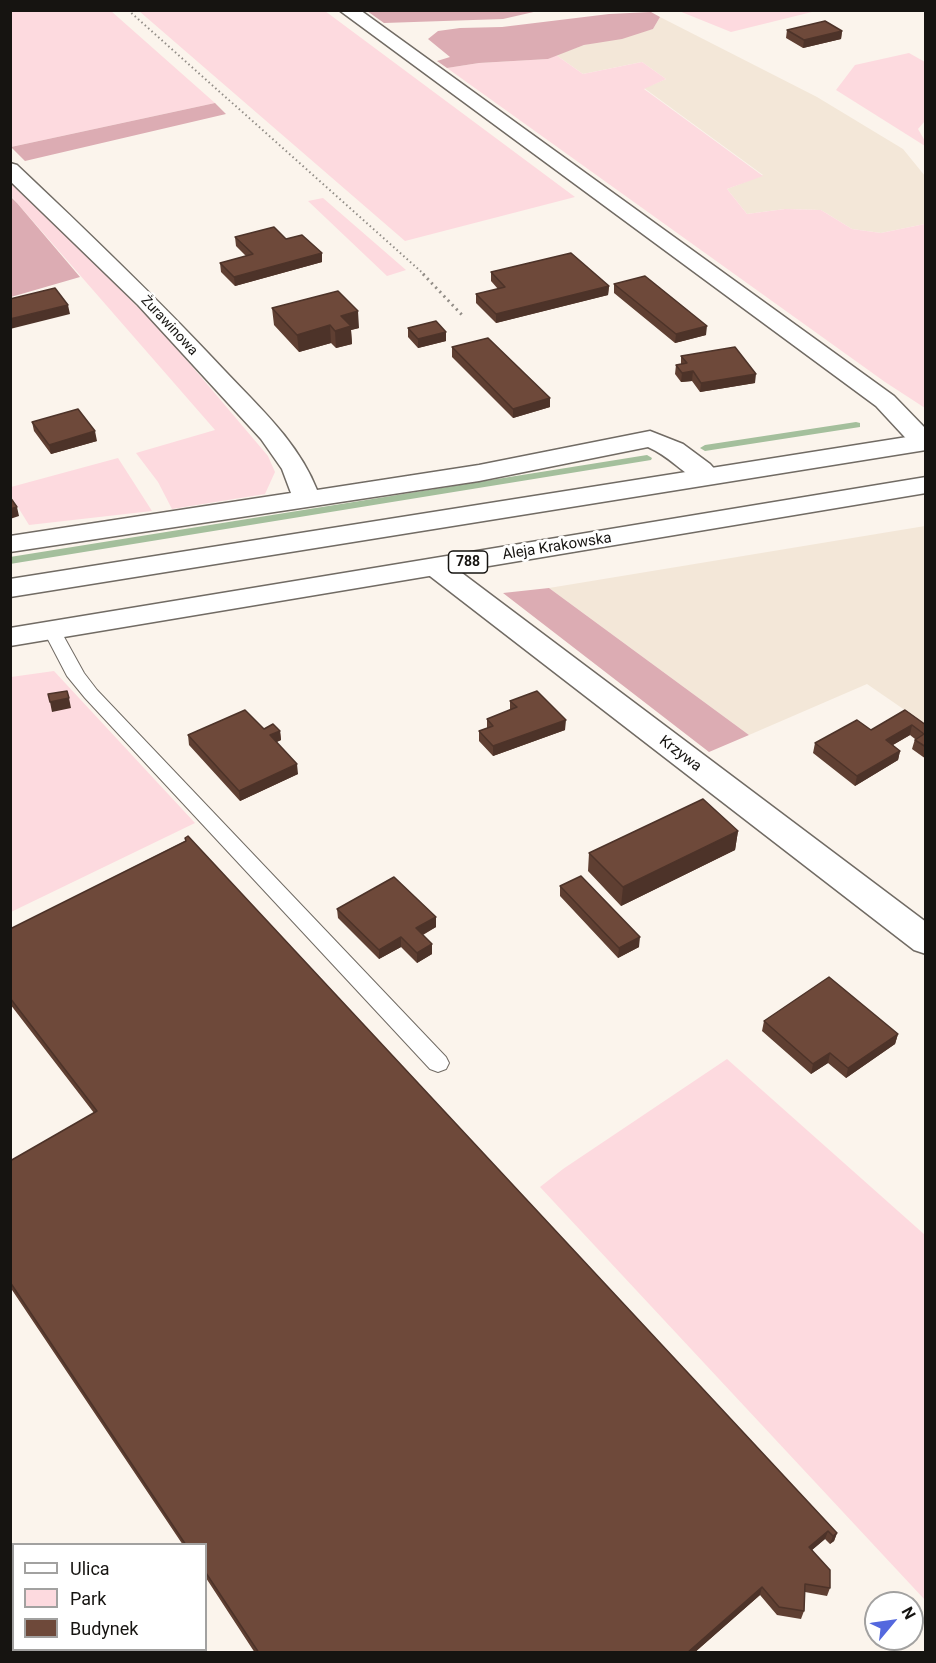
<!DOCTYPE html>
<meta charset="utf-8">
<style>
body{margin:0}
#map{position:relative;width:936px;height:1663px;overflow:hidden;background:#fbf4ec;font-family:Roboto,sans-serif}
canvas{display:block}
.frame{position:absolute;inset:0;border:12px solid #161411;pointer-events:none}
.legend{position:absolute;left:12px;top:1543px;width:195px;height:108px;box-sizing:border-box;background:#fff;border:2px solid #a2a1a0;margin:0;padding:8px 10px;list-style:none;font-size:18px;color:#161411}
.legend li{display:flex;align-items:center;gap:12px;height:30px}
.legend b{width:30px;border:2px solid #a2a1a0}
.north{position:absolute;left:864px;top:1591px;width:60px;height:60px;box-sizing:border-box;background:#fff;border:2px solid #a2a1a0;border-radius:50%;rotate:61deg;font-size:16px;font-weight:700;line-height:24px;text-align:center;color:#161411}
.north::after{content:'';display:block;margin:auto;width:21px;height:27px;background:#5468de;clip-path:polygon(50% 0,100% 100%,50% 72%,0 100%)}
</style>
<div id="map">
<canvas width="936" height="1663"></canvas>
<div class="frame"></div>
<ul class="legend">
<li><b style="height:8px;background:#fff"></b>Ulica</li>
<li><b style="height:16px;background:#fddadf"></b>Park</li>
<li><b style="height:16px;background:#6e493a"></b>Budynek</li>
</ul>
<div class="north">N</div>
</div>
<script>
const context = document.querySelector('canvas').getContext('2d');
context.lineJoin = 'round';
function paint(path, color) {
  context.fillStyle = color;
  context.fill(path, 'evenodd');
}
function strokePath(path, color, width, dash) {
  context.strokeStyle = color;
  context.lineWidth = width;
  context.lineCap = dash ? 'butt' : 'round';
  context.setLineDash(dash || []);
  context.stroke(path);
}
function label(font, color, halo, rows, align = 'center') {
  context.font = font + ' Roboto,sans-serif';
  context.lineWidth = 6;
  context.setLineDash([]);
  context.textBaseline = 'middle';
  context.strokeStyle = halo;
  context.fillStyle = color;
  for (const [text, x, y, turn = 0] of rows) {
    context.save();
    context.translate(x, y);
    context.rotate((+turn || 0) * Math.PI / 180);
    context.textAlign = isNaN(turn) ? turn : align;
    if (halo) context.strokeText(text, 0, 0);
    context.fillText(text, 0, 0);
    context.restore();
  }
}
paint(new Path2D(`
 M660,17L817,97L903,149L925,176V224L881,233L852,229L821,210L785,209L747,214L727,189L763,175L644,88L666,79L642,62L583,74L556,55L584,45L653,29Z
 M925,526V724L867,684L749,735L549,588Z`), '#f3e7d8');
paint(new Path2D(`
 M10,11H111L215,103L11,147Z
 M139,11H325L575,197L405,241Z
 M679,11H816L731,32Z
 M909,53L925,62V121L918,129L925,141V146L836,90L855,65Z
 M556,55L583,74L642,62L666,79L644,89L763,176L727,189L747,214L785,209L821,210L852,229L881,233L925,224V408L885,382L447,68L479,63L548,59Z
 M10,177L168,338L268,456L275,472L265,494L172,509L158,482L136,453L215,430L11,196Z
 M323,198L406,270L387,276L308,201Z
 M118,458L152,511L29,525L11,496V487Z
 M54,671L195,823L11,912V677Z
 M727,1059L925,1235V1600L540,1187L563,1169Z`), '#fddadf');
paint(new Path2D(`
 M367,11H538L503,19L384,23Z
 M651,12L660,17L653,29L622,39L584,45L548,59L479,63L447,68L437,61L450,57L428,39L438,31L460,28L502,27L609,14Z
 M215,103L226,114L25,161L11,147Z
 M10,196L17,203L80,277L11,297Z
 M549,588L749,735L709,752L503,593Z`), '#dcacb3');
paint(new Path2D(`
 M856,422L860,423V427L705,451L700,448L705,445Z
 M647,455L652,458L651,460L10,564V557Z`), '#a4bf9c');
const lane = new Path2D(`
 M52,625L58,626L84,673L97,690L446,1057L449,1063L446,1069L438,1072L430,1069L85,698L67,676L43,630L46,626Z`);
const street = new Path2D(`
 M339,10H360L894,396L926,429V449L914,447L876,406Z
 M10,163L17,165C88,232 158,299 225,371C259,407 298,442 317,490L479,465L650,431L683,444L710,464L720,475L716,481C710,482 704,484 697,480C680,471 669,456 648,447L479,481L10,552V536L291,493L282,469L261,439L138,305L10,181Z
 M436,559L446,561L926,922V954L914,950L426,573L422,567L426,561Z`);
const primary = new Path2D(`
 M926,434V450L10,597V579Z
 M926,477V493L10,646V628Z`);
strokePath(lane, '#716b64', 2);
strokePath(street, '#716b64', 3);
strokePath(primary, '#716b64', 3);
strokePath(new Path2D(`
 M128,10L425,275`), '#928d87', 2, [1.5, 3]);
strokePath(new Path2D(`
 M423,274L463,316`), '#928d87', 3, [2, 4]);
paint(lane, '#fff');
paint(street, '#fff');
paint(primary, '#fff');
paint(new Path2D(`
 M787,30L842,31L841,39L803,48L786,38Z
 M235,237L286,239L322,253V262L235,286L221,272L220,263L246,256L236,246Z
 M491,272L609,286L608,295L496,323L476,303V294L498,289L491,281Z
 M614,284L706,335L675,343L614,293Z
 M272,308L359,328L351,330L352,344L336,348L331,343L299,352L274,325Z
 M408,328L446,341L418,348L408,337Z
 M452,347L550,407L513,418L452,357Z
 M681,356L755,383L700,392L692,381L681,382L675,374L676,365L681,364Z
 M32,422L97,441L51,454L34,431Z
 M510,701L565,730L493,756L479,741V731L487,728V719L510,710Z
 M905,710L926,725V759L912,749L915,739L910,735L893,745L900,751L898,760L855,786L813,753L815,743L871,730Z
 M264,729L280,731L281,740L276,742L298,774L240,801L189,745L188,735Z
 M738,831L735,850L621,906L588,871L589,853Z
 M185,838L837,1533L834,1541L830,1544L825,1539L812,1550L830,1588L827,1596L805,1592L804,1611L801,1619L777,1615L760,1595L694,1653H255L206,1578V1545H183L10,1287V1161L94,1113L10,1004V929L185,841Z
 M560,886L639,947L618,958L560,896Z
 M337,909L436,927L423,935L432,954L417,963L401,947L379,959L338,918Z
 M764,1021L898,1034L895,1044L846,1078L828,1063L811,1074L762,1031Z`), '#5f3f32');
paint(new Path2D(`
 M842,31L841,39L803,48L804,40Z
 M322,253V262L235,286L234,277Z
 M609,286L608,295L496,323V314Z
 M68,305L70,314L10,329V319Z
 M358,311L359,328L351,330L352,344L336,348L335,331L341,316Z
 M330,325L331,343L299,352L297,335Z
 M707,326L706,335L675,343L676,334Z
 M446,332V341L418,348V339Z
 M693,371L692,381L681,382L682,373Z
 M756,374L755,383L700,392L701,383Z
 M550,398V407L513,418V409Z
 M95,431L97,441L51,454L49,445Z
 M17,507L19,516L10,519V509Z
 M69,698L71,708L52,712L50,702Z
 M566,720L565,730L493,756V746Z
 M912,725L910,735L884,750L886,740Z
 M280,731L281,740L271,745L270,735Z
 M900,751L898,760L855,786L857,776Z
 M297,764L298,774L240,801L239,791Z
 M738,831L735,850L621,906L623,887Z
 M436,917V927L416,938V928Z
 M401,937V947L379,959V950Z
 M640,937L639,947L618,958L619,948Z
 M432,944V954L417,963V953Z
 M898,1034L895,1044L846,1078L848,1068Z
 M830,1053L828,1063L811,1074L813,1064Z
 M828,1531L825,1539L806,1555L809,1547Z
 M837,1533L834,1541L830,1544L833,1536Z
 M762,1587L760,1595L694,1653H687Z`), '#4d3329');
const building = new Path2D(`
 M825,21L842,31L804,40L787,30Z
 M274,227L286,239L302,235L322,253L234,277L220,263L253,254L235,237Z
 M571,253L609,286L496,314L476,294L505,287L491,272Z
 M645,276L707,326L676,334L614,284Z
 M55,288L68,305L10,319V299Z
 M338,291L358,311L341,316L351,326L335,331L330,325L297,335L272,308Z
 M436,321L446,332L418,339L408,328Z
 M488,338L550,398L513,409L452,347Z
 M735,347L756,374L701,383L693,371L682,373L676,365L687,363L681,356Z
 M78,409L95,431L49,445L32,422Z
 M10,497L17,507L10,509Z
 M67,691L69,698L50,702L48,694Z
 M537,691L566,720L493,746L479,731L493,726L487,719L517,707L510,701Z
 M245,710L264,729L273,724L280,731L270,735L297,764L239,791L188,735Z
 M905,710L926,725V747L915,740L924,734L912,725L886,740L900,751L857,776L815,743L857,720L871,730Z
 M703,799L738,831L623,887L589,853Z
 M188,836L837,1533L833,1536L828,1531L809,1547L830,1570V1588L805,1584L804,1611L779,1607L762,1587L687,1653H259L206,1573V1545H186L10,1282V1161L97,1111L10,998V929L186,841L185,838Z
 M581,876L640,937L619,948L560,886Z
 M394,877L436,917L416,928L432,944L417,953L401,937L379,950L337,909Z
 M829,977L898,1034L848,1068L830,1053L813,1064L764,1021Z`);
paint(building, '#6e493a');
strokePath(building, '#4d3329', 1.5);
label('14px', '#161411', '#fff', [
 ["Żurawinowa",169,326,47]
]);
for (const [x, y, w] of [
 [468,562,39]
]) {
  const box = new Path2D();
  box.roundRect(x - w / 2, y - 11, w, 22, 4.5);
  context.fillStyle = '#fff';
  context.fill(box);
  strokePath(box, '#161411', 1.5);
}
label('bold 14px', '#161411', null, [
 ["788",468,562]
]);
label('15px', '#161411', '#fff', [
 ["Aleja Krakowska",557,547,-9],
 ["Krzywa",680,754,37]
]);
</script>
